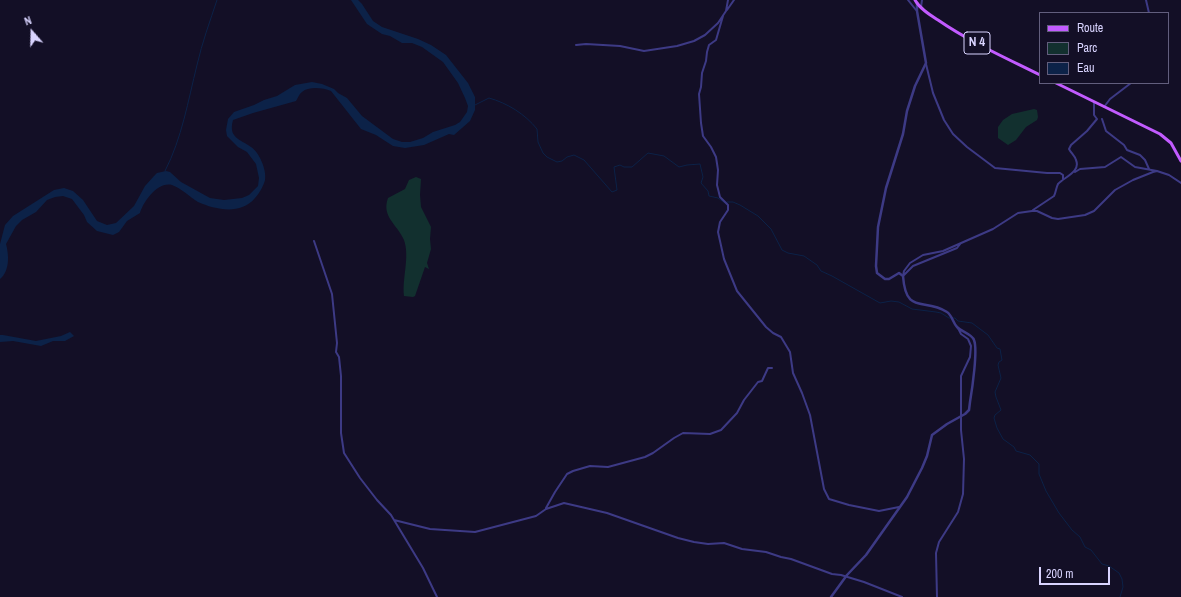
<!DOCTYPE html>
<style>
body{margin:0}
#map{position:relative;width:1181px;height:597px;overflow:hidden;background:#130f26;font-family:"Archivo Narrow",sans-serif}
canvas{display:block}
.legend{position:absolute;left:1039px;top:12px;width:130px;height:72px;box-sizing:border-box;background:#130f26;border:1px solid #625e7d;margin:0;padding:5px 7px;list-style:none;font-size:12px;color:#d9d4ff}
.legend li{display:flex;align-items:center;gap:8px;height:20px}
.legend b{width:20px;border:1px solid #625e7d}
.north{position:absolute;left:12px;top:12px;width:40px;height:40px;-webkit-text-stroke:3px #130f26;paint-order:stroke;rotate:340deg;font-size:11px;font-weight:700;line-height:16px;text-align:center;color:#d9d4ff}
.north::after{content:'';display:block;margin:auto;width:14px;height:18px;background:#d9d4ff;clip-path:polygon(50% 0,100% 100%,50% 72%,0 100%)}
.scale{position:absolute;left:1039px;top:567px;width:71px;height:18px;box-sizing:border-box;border:2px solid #d9d4ff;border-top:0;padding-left:5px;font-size:12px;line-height:14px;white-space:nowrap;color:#d9d4ff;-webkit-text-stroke:3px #130f26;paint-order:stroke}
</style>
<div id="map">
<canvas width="1181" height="597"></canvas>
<ul class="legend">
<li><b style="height:5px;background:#c25bff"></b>Route</li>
<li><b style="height:11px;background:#12302f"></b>Parc</li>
<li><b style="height:11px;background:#0c2248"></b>Eau</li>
</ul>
<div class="north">N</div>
<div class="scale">200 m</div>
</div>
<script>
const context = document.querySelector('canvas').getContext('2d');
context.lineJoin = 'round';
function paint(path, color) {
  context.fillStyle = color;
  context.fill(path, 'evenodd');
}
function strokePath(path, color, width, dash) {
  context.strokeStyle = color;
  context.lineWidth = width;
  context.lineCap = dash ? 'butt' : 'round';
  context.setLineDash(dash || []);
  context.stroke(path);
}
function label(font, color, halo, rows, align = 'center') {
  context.font = font + ' "Archivo Narrow",sans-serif';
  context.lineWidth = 4;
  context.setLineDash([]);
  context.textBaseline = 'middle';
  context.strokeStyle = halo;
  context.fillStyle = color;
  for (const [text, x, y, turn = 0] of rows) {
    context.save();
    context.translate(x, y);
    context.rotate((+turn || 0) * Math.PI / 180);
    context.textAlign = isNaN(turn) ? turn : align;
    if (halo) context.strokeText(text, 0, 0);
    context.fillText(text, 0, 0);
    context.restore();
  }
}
paint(new Path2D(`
 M1034,109L1037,110L1038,117L1037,120L1026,127L1016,140L1008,145L998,138V127L1003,120L1012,114Z
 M416,177L421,179L420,195L421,207L431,227L430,239L431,249L427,263L429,269L425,267L415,296L413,297L404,296C402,278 410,257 404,240C398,225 381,217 388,198L405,189L409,180Z`), '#12302f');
paint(new Path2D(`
 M351,0H358L362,4L373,21L382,27L418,39L431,45L446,55L468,83L475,97V110L470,121L454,135L449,134L424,145L405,148L393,146L376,135L361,129L331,91C323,88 309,86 302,92C299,94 298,98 296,101L253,113L233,120C228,138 240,139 251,147C259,152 267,170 265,180C264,185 259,194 255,198C241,215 216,210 198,202C190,197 181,188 172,185C158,181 143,202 140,213L127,221L119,232L113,235L97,231L87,222L84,215L72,199L63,196L55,197L47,200L36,212L22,220L16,226L6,244C9,255 10,271 0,279V244L5,225L13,216L54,190L64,188L73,191L83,200L97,221L107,225L116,223L134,206L145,186L154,176L157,173L166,171L170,172L181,182L210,198L224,200L242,198L249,195L258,186L259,178L256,164L247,152L238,147L227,136L226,130L228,119L234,112L254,105L264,100L277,96L295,85L312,82L322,84L334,89L338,93L347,98L362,116L393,139L402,142H410L423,138L433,132L455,125L460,122L467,112L468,106L465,98L458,83L443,62L422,47L412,43H402L390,36L382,34L367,24Z
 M70,332L74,336L65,341H53L41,346L13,341L0,342V335H3L36,341L61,336Z`), '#0c2248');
strokePath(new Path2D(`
 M475,105L489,98C507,103 525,114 537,129L538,142L543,153L547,157L557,162L562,161L567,157L574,155L584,160L612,192L617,190L614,167L620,165L624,167H632L648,153L664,156L679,167L687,165L700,164L703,177L701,183L708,191L709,196L718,198L725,203
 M165,171C182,138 188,101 197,65C202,43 210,21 217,0
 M727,202H733L740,205L758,216L771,229L782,250L788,253L804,256L817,265L821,271L832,276L880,303L891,301L899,302L912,309L936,312L941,313L949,318H955L958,321L972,323L988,335L997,348L1000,349L1002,360L999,362L998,365L1001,378L995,392L996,397L1001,410L995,415L994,418L997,428L1003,439L1014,447L1016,451L1030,455L1039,464V474L1046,491L1059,513L1072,530L1080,537L1085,547L1091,550L1102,564L1109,566L1119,573L1122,579L1123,587L1120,597`), '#0c2248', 1);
strokePath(new Path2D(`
 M908,0L916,10
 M1146,0L1149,13
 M921,7L922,0
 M727,10L734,0
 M723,16L716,40L709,45L707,52L706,61L702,73L701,87L699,94L701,123L703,136L711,147L716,157L718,170L717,185L720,197L728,205V210L720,222L718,232L724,259L737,291L766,327L773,333L781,337L790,352L793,373L802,393L810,415L824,489L829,499L849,505L879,511L899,507
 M576,45L586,44L620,46L644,51L677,46L694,41L705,35L718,23L726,11L728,0
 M926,64L933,93L944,120L953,134L967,147L995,168L1047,173H1060L1063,175V179
 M1104,107L1110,99L1131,83
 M1102,119L1106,131L1124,145L1127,150L1140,155L1145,160L1149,169
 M1075,172L1080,169L1105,167L1121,157L1135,167L1157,171
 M1033,210L1054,196C1056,192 1056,188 1058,184C1064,177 1081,172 1076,160C1075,156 1071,153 1069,149L1071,145L1087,131L1097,119L1094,115V102
 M314,241L332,294L337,343L336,352L339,357L341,376V433L344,453L360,478L377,500L391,515L423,568L437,597
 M961,243L957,248L913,266L903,276L904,271L910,263L923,255L943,251L993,229L1018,213L1032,211H1037L1052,218L1058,219L1085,215L1094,211L1115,190L1133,180L1153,172L1157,171L1169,175L1181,183
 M546,508L555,492L567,474L573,471L590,466L608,467L645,457L653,453L674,438L683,433L710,434L721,430L737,413L744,400L758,382L762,381L768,368H772
 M394,520L430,529L475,532L536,516L546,509L564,503L607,513L678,538L694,542L708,544L724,543L742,549L766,552L781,557L791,559L832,574L841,575L864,582L902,597
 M937,597L936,553L939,542L958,512L963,494L964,459L961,430V376L970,357L971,346L968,339L961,334L958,328`), '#3d3a85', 2);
strokePath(new Path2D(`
 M831,597L847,575L866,555L907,497L922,468L927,456L932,435L947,424L965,414L969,410L970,402C972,390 978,350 974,340C972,334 962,332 957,327C953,323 952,315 947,312C924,297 906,316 903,276L899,273L889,279H885L877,273L876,266L878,227L886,188L903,134L907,111L915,86L926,63L917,11V4`), '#3d3a85', 2.5);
strokePath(new Path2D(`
 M915,0C920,9 930,15 938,20C970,42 1006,58 1040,75
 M1056,83L1160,134L1171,143L1181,161`), '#c25bff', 3);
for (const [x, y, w] of [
 [977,43,26]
]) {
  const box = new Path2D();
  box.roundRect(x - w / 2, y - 11, w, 22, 3);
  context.fillStyle = '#130f26';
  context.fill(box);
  strokePath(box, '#d9d4ff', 1);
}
label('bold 13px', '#d9d4ff', null, [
 ["N 4",977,43]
]);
</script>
